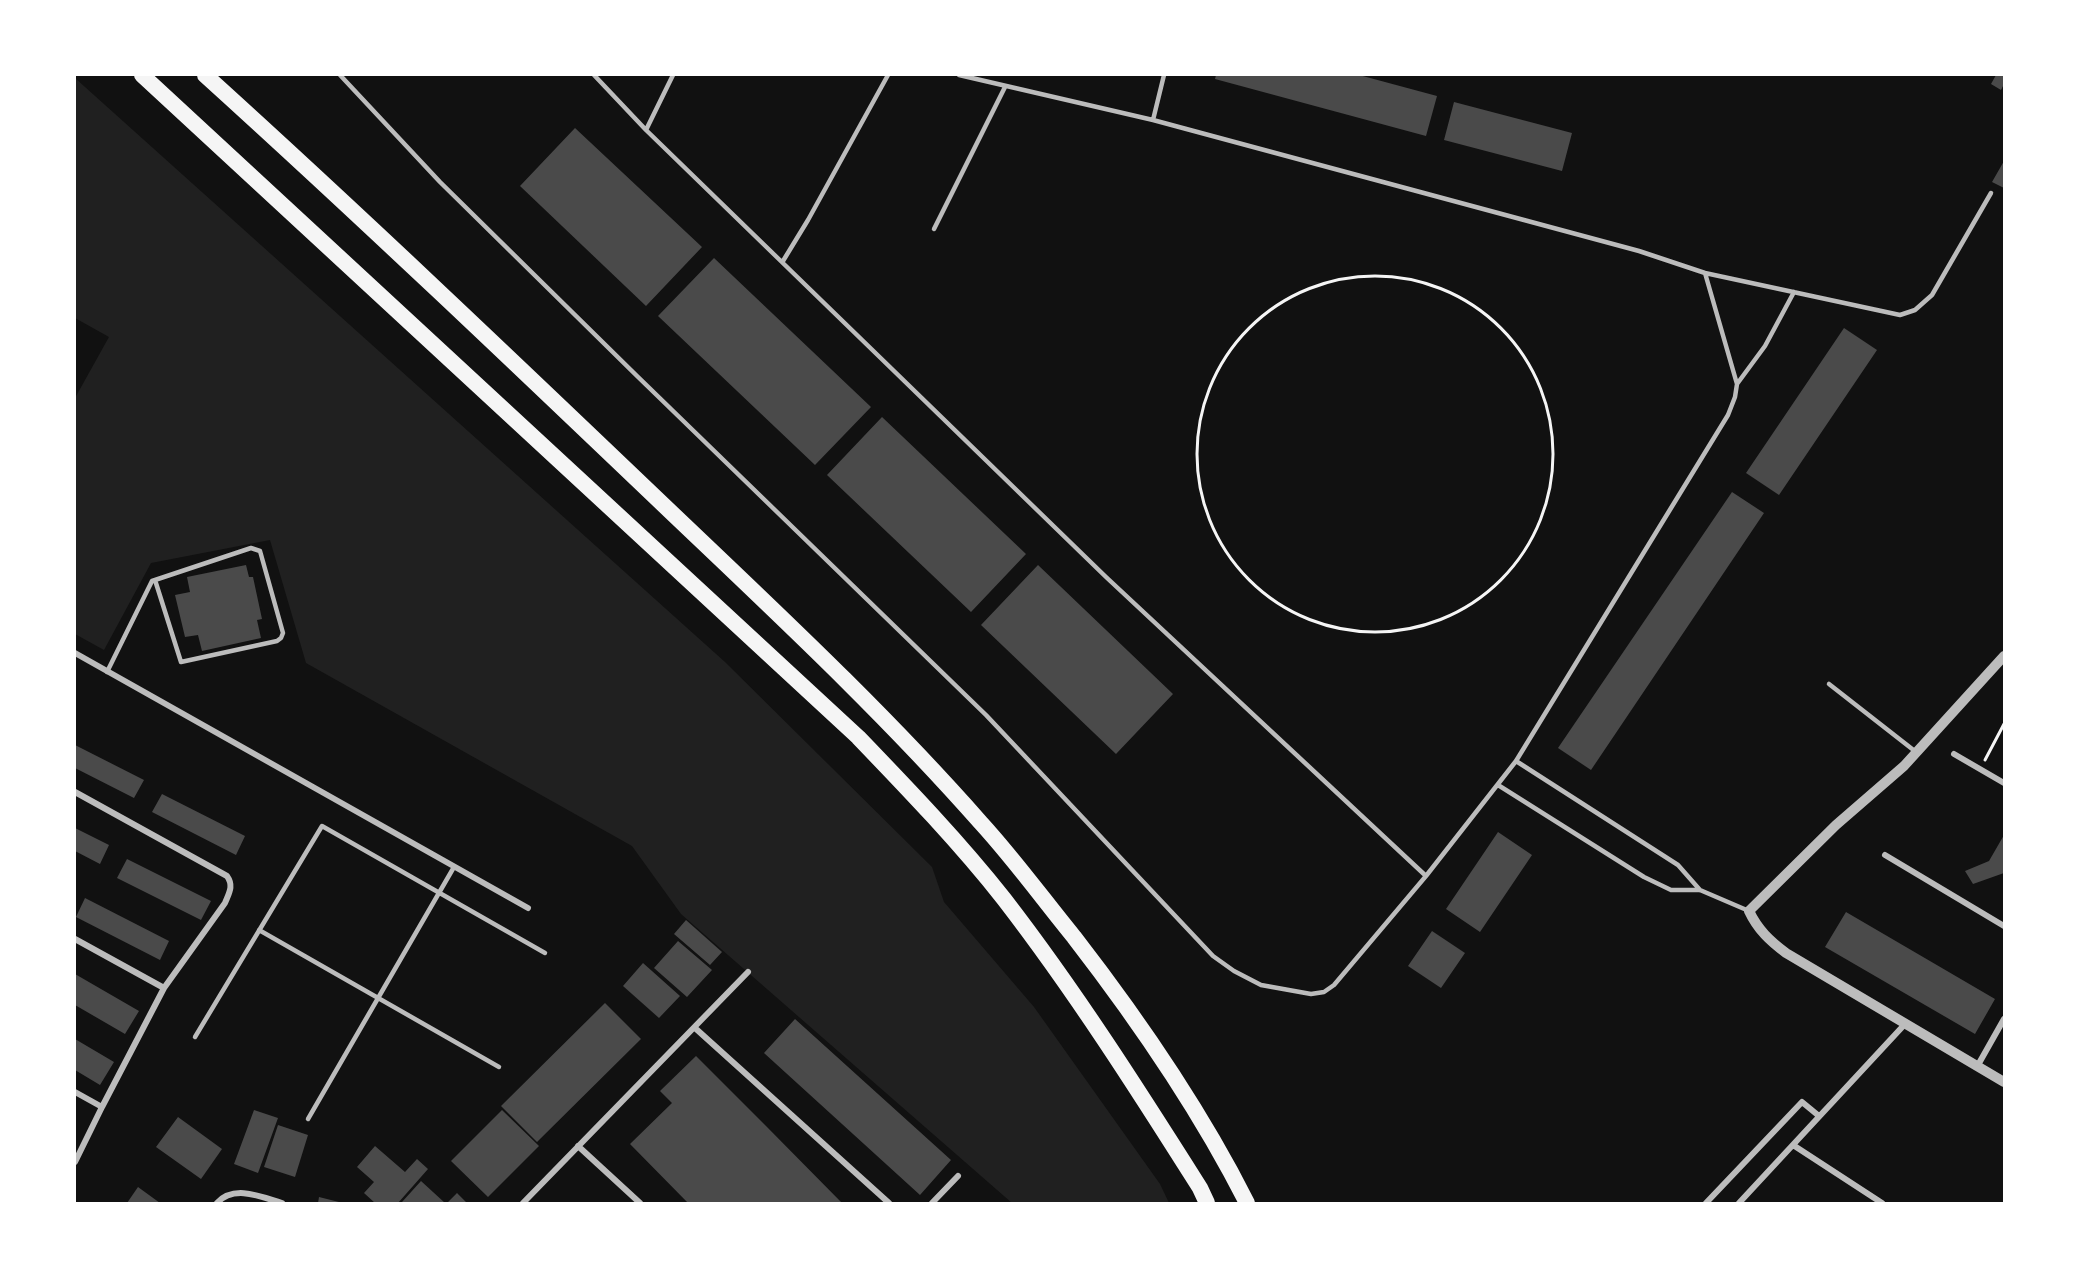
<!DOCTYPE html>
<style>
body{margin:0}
#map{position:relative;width:2079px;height:1278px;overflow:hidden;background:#111;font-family:Poppins,sans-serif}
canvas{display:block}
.frame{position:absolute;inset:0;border:76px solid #fff;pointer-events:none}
</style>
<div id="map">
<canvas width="2079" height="1278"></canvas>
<div class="frame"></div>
</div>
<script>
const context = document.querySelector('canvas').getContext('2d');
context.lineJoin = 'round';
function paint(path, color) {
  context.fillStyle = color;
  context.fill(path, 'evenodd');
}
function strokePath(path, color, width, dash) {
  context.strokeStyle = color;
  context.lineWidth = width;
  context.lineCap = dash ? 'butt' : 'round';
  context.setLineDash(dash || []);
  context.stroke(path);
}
paint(new Path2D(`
 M75,78L725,662L932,867L944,902L1034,1007L1160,1184L1169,1203H1012L681,914L632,846L306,663L270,540L151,563L104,650L75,634V398L109,337L75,318Z`), '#202020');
paint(new Path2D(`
 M1216,75H1359L1437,96L1426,136L1215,79Z
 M1996,75H2004V84L2001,90L1991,84Z
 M1454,102L1572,133L1562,171L1444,140Z
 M575,128L702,247L646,306L520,186Z
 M2004,161V188L1992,182Z
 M714,258L871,407L815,465L658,316Z
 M1844,328L1877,350L1779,495L1746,473Z
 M882,417L1026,554L971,612L827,475Z
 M1732,492L1764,513L1591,770L1558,748Z
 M246,565L249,577H253L262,619L257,620L261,638L202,651L198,635L185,637L175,595L190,592L187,577Z
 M1038,565L1173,694L1116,754L981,625Z
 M75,745L144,780L134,798L75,768Z
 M162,794L245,836L236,855L152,812Z
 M75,828L109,845L100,864L75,851Z
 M1498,832L1532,855L1480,932L1446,909Z
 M2004,835V873L1973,884L1965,871L1989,861Z
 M127,859L211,901L201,920L117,878Z
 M85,898L169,941L160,960L76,917Z
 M1846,912L1995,999L1975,1034L1825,947Z
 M686,920L722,952L710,965L674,934Z
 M1432,931L1465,953L1441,988L1408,966Z
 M678,941L712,970L687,997L654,968Z
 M643,963L680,996L659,1018L623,986Z
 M75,974L139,1011L125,1034L75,1005Z
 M605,1003L641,1039L537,1142L501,1106Z
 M795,1019L951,1160L920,1195L764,1053Z
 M75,1039L114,1062L100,1085L75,1070Z
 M696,1056L767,1127L842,1203H688L630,1144L672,1103L660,1091Z
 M254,1110L278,1118L258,1173L234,1164Z
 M502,1110L539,1146L488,1197L451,1161Z
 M178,1117L222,1149L201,1179L156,1147Z
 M278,1125L308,1135L295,1177L264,1167Z
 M375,1146L405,1172L417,1159L428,1169L398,1203H375L364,1193L374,1182L357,1167Z
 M421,1181L445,1203H403L402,1202Z
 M138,1187L160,1203H127Z
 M457,1193L467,1203H447Z
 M319,1197L339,1202V1203H318Z`), '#4a4a4a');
strokePath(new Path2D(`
 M1197 454a178 178 0 1 1 356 0a178 178 0 1 1-356 0Z
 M1985,760L2004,724`), '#f5f5f5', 3);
strokePath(new Path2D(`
 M340,75L440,182L636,375L986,715L1213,956L1234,971L1261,985L1311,994L1324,992L1334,985L1426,876L1516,761L1728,415L1735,397L1737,384L1705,273
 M594,75L646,130L1106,577L1426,876
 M959,75L1153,120L1639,251L1705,273L1900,315L1915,310L1932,295L1991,193
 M1153,120L1164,75
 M646,130L673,75
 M934,229L1005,87
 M783,261L808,220L888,75
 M1737,384L1765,346L1794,292
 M107,672L152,581L251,548L260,551L283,633L281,638L277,641L181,662L155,580
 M1829,684L1916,752
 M1516,761L1678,865L1700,890
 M1498,785L1644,877L1671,890H1700L1749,911
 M259,930L499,1067
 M195,1037L322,826L545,953
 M308,1119L454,867`), '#bcbcbc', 4.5);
strokePath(new Path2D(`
 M75,653L528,908
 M1954,754L2004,783
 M75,792L227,876C234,886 229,893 225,903L164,988L102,1107L75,1162
 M1885,855L2004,926
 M75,939L164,988
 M695,1028L889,1203
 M1978,1065L2004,1019
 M75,1092L102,1107
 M1793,1145L1882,1203
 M578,1146L640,1203
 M217,1203C234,1184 262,1197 282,1203
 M523,1203L748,972
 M932,1203L958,1176
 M1706,1203L1802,1102L1819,1116
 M1739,1203L1905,1024`), '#bcbcbc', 6);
strokePath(new Path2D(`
 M2004,656L1904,766L1836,825L1749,911C1758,930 1770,941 1786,953L2004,1082`), '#bcbcbc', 10);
strokePath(new Path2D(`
 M142,75L858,737C908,789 959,842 1004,899C1075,991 1138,1090 1200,1188L1207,1203
 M205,75C364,219 519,367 674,515C779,615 885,714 981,823C1014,859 1043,899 1074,937C1139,1021 1199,1108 1247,1203`), '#f5f5f5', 16);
</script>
